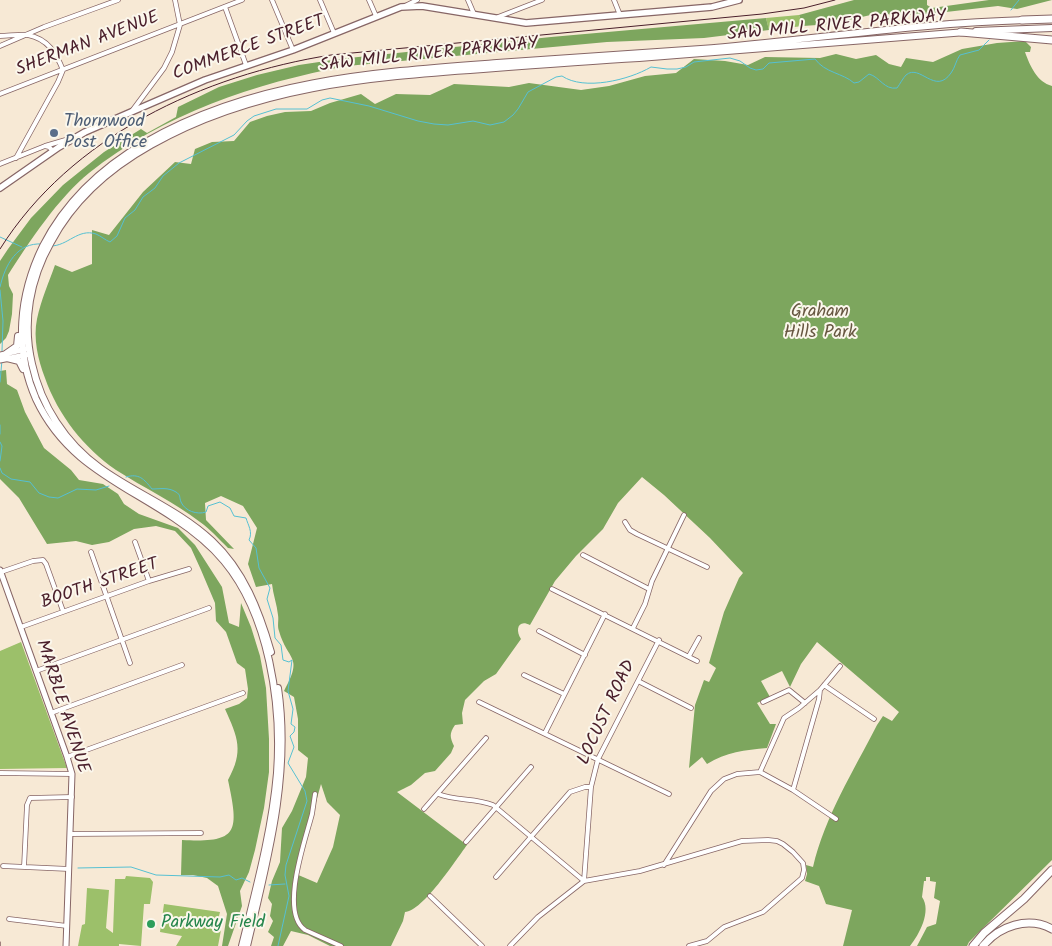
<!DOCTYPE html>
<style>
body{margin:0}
canvas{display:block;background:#f7e9d5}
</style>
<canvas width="1052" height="946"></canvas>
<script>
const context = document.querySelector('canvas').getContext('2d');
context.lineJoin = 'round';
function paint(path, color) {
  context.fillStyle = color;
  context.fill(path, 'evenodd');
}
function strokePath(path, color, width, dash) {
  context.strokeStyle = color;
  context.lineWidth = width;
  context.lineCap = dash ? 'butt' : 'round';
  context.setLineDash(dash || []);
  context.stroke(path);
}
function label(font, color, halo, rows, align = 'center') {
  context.font = font + ' Kalam,sans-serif';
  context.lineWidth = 4;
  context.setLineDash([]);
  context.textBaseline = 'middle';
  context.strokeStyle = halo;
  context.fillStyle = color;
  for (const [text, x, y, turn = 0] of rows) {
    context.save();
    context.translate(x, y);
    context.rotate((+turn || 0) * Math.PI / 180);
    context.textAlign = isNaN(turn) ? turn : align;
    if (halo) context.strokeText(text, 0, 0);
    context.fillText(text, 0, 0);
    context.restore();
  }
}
paint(new Path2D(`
 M799,15L803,26L769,30L766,18Z
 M21,642L67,768L0,769V651Z
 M126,876L150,878L153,882L150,904H144L141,946L119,944V946H78L82,925L85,924L87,888L109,890L106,928L113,933L115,879H125Z
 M164,904L220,912L216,928L221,930L218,946H176L182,936L160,932Z`), '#9cc06a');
paint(new Path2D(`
 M854,0H927V5L932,8L989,0H1052L1017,9L998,6L920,15L875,14L831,24L803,26L799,15Z
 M766,18L769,30L704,38L607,42L347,66C255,83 163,114 89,173C59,197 29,242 8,275L9,286L13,294L12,314L9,331L6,338L0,344V261L8,249L31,218L63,185L104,152L141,129L147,133L176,117L178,107L219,87L257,75L299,65L339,59L551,37Z
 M1025,41L1031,47L1030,52H1025C1030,66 1037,82 1052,86V860L969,942L967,946H917L927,927L936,924L940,901L934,898L936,882L930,881V877H926V881H924L922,897C932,911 919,935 910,946H843L852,910L826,904L819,886L805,881L807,874L806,865L813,867C825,816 853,772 877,725L883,716L892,721L899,712L817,642L801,664L790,687L782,671L761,681L770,697L757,703L770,724H776L767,748C745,750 726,752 707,764L702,757L689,768L695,705L704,680L709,682L716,668L709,663L724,612L739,578L743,573L710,538L664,495L642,477L618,503L603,529L576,556L555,581L530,625C518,619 515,630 521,639L496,674L484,681L465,700L462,713L463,724L455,725C449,734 450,737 454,746L451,753L435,771L425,773L411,785L397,792L467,845C455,861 423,911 405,912L403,921L391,946H330L308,935L291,931L283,946H271L274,937L268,932L273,921L270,916L272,904L268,898L272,881L280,862L282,828L292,811L306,777L308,758L298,750V719L294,697L284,691C304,655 288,662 279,631C277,626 279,620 278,615C277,605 273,594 272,584L256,587L248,564L257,528L243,506L221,496L205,503L206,520L234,549L228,548C219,539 210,529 200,522C174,502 144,488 116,470C84,448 58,415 45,378C38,360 33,338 37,319C41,300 49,282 55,265L72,272L92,264V230L109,235L143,192L175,162L191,164L195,149L212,142L234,141L250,122L267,116L285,112L311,111L330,103L361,94L375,104L396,94L430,95L454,84L509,87L529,83L581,90L609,86L645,76L676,73L694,59L725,61L748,65L765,57L820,58L836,54L856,59L876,55L889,64L901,67L906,58L933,62L962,49L997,43ZM321,784L327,802L340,815L333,847L317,883L296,874Z
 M6,370L7,384L17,390L25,412L44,448L71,470L79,480L103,484L118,494L124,504L139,514L178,528L195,545L222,587L229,623L239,627L241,603L251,627L260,656L266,688L269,739V772L264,808L255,850L249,872L240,891L242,906L228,946H222L227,914L218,886L207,878L193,875H181L182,840C239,843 239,832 228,780C244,751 238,738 225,709L239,704L247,698L248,689L245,669L237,663L226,632L216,621L215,603L201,570L191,548L175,531L156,526L134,529L109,542L92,545L76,541L47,544L19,498L0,479V371Z`), '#7da65e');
strokePath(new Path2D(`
 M1011,10L1019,0
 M0,237L22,247
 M51,246C68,246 78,228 96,234C101,236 105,240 110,242L117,236L125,218L135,210L143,197L155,188L163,176L179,163L234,135L247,121L254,116L276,109H307L322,100L330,98L369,106L418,121L434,124L448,125L473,121L490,125L504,122L513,115L518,109L528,92L556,77L562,76C584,91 629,80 651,67L667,69H677L686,67L694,62L730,58L740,61L750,68L756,70L763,69L769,63L815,59C825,73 843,73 854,83L859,82L869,74C880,77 884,90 897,88C900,84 903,78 906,75C920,63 935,96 951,73C955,68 956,60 960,55L979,50L989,40
 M0,287C5,265 17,242 42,244
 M0,290L3,321L2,351
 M0,382L2,360
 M0,425V434
 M0,442L2,446L0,461
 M0,468L2,473L11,479L30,482L39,493L49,497L58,498L77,489L96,490L109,486
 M126,477C139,473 144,479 152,489C160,489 168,487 176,492C181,495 179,497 181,502C185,511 197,515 206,512L208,506L220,502L230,508L234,516L246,518C248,525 253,532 249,540L256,548L259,568L270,588L267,599L273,618L275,638L281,645L283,660L289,662L292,660L288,691L293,709L291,724L295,727L294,732L290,736L294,747L288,763L305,791L307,801L286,865L285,875L289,896L278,946
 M78,868L131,867L156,875L220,877L229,875L236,880L242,878L250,882
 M269,885L285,884`), '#56c0d2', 1);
const minor = new Path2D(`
 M272,0L293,50
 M320,0L334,33
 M369,0L376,16
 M468,0L474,14
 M614,0L620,15
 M405,6L417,0
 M225,7L246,65
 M498,17L542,0
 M0,36C9,36 20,34 28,35C48,39 56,53 63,70L58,82L16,158
 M0,46L44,27L118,0
 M0,94L242,0
 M132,111L164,68L172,52L180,25L175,0
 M45,146L69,139
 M0,164L45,146L49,147L53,151
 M625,522L630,530L637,534L707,567
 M135,542L149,581
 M91,552L130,663
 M583,555L649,589
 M1,572L33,561L43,560L46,564L63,611
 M552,589L697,661
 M21,627L149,581L189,569
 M633,628L645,604L652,581L684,515
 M539,631L585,655
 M689,656L699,638
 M36,671L209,608
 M524,675L564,694
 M638,681L691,708
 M824,685L874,719
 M479,702L669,794
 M763,702L789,690L805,703
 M51,713L182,665
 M545,733L605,614
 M67,757L243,693
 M760,772L784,718L799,708L820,690L840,666
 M0,773L72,774
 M793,790L819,699L820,690
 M315,794C314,801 313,807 312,814C306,838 279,912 305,930L341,946
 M438,794C456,801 475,798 493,805L584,881
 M424,809L486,738
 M71,834L201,833
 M466,842L531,767
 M664,865L711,791L724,779L737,774L760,772L793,790L836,819
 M3,866L69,869
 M24,867L27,805L30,798L72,797
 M496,877L570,792L585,787H591
 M584,881L640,871L742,841L768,840L777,841L783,844L793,852L803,863L804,870L802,878L763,912L724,927L707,941L689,946
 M430,896L482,946
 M9,919L67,926
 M510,946L538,917L584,881L591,787L598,759L659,640`);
const tertiary = new Path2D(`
 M0,355L26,349
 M0,360L30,354
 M0,570L67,757L72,774L66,946`);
const secondary = new Path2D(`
 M0,188L59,147L85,132L205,80L293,50L401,7L422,6L526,23L712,7L739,0`);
const trunk = new Path2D(`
 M976,31L1052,28
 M7,353L17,346L18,336
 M7,358L19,361L23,369
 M271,652C259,611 244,571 212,541C179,510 136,494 100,468C65,443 41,405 32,364C22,322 30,279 51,242C74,199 110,168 151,145C253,87 368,77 483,69C535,65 587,61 639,58C748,50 857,40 966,32
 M242,946C256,889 272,831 277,773C282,704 269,615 224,561C210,544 192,530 174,518C120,482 66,463 36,399C14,349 19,295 43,246C66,201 103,167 146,142C253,80 377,72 497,63C565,58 633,54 701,49C809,40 917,23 1026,20
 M247,946C267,861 291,776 278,688`);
const motorway = new Path2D(`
 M1022,20L1052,19
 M961,32L1052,40
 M973,946L984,933L1024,899L1052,870
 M983,946C999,926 1028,916 1052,929`);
strokePath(minor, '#876666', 5.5);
strokePath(tertiary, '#876666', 7);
strokePath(secondary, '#876666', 8);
strokePath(trunk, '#876666', 8);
strokePath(motorway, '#876666', 9);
strokePath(minor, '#fff', 4);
strokePath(tertiary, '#fff', 5);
strokePath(secondary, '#fff', 5.5);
strokePath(trunk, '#fff', 6);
strokePath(motorway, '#fff', 7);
strokePath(new Path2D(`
 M0,249C71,136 204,75 331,55L762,14L804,8L835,0
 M0,942V946`), '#4a1f2b', 1);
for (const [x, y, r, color] of [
 [54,133,5,"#5c6f8a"],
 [151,924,5,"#2e9e5b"]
]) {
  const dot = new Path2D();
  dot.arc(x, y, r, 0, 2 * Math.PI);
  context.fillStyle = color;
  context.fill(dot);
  strokePath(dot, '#fbf7ec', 2);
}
label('18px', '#4a1f2b', '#fbf7ec', [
 ["SAW MILL RIVER PARKWAY",837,27,-5],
 ["SHERMAN AVENUE",88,45,-21],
 ["COMMERCE STREET",249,49,-20],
 ["SAW MILL RIVER PARKWAY",429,56,-6],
 ["BOOTH STREET",100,585,-19],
 ["MARBLE AVENUE",61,707,72],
 ["LOCUST ROAD",608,713,-65]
]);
label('18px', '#4e5e75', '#fbf7ec', [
 ["Thornwood",64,123],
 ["Post Office",64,144]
], 'left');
label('18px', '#675741', '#fbf7ec', [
 ["Graham",820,313],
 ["Hills Park",820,334]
]);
label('18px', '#27864d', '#fbf7ec', [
 ["Parkway Field",161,924]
], 'left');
</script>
